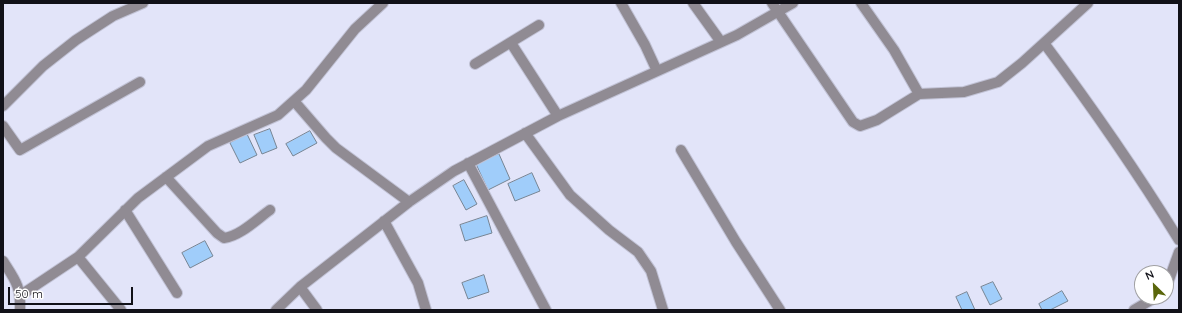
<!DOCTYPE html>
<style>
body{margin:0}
#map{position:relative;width:1182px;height:313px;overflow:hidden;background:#e2e4f9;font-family:Quicksand,sans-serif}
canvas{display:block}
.frame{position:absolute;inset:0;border:4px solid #111118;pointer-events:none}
.north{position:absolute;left:1134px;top:265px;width:40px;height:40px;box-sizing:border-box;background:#fff;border:1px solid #a0a0a3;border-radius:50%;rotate:336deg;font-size:11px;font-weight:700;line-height:16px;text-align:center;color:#111118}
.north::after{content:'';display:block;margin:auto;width:14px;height:18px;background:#5a660b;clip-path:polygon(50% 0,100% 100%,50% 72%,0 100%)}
.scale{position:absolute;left:8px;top:287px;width:125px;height:18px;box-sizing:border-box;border:2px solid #111118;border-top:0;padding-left:5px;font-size:12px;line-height:14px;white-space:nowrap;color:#111118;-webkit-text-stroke:3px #fff;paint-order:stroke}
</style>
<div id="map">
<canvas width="1182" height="313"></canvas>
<div class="frame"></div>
<div class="north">N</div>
<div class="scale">50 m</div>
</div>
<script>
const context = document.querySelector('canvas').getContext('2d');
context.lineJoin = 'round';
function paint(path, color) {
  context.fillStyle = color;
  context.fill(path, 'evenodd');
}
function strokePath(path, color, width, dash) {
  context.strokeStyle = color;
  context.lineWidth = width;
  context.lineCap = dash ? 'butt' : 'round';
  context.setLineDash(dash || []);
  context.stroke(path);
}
const building = new Path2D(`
 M270,129L277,148L262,154L254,135Z
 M310,131L317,143L293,156L286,144Z
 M247,134L257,155L240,163L230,143Z
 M499,154L510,179L488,190L476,164Z
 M532,173L540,191L515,201L508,184Z
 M464,180L477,204L466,210L453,186Z
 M487,216L492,233L465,241L460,225Z
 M205,241L213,256L190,268L182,253Z
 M484,275L489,292L468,299L462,283Z
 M993,282L1002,299L990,305L981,287Z
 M1062,291L1068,301L1050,310H1042L1039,304Z
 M967,292L975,310H962L956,297Z`);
paint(building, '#a0cdfa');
strokePath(building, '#768493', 1);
const minor = new Path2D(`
 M621,3L645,45L657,71
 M693,3L721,42
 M772,3L853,122L860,126L877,120L919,94L964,92L998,82L1022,63L1088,3
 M861,3L894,50L919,94
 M511,43L558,116
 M1044,43C1092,107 1137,172 1179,240
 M475,64L539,25
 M294,101L326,138L336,148L409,202
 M3,106L43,66L76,40L113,16L143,3
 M3,126L20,150L140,82
 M525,133L570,195L609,230L638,252L651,271L663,310
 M681,150L736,242L780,310
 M468,163L546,310
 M166,177L217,233L224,238C240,236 256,220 270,210
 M125,210L177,293
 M384,221L418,283L426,310
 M78,257L121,310
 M3,261C15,280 21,286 20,310
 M300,287L317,310
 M1166,288L1179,252
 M21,295L78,257L138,198L208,146L278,115L306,90L355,29L383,3
 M276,310L300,287L409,202L454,171L558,116L737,35L793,3
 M1134,310L1156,297`);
strokePath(minor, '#c1c2d5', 12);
strokePath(minor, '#908b93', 10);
</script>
